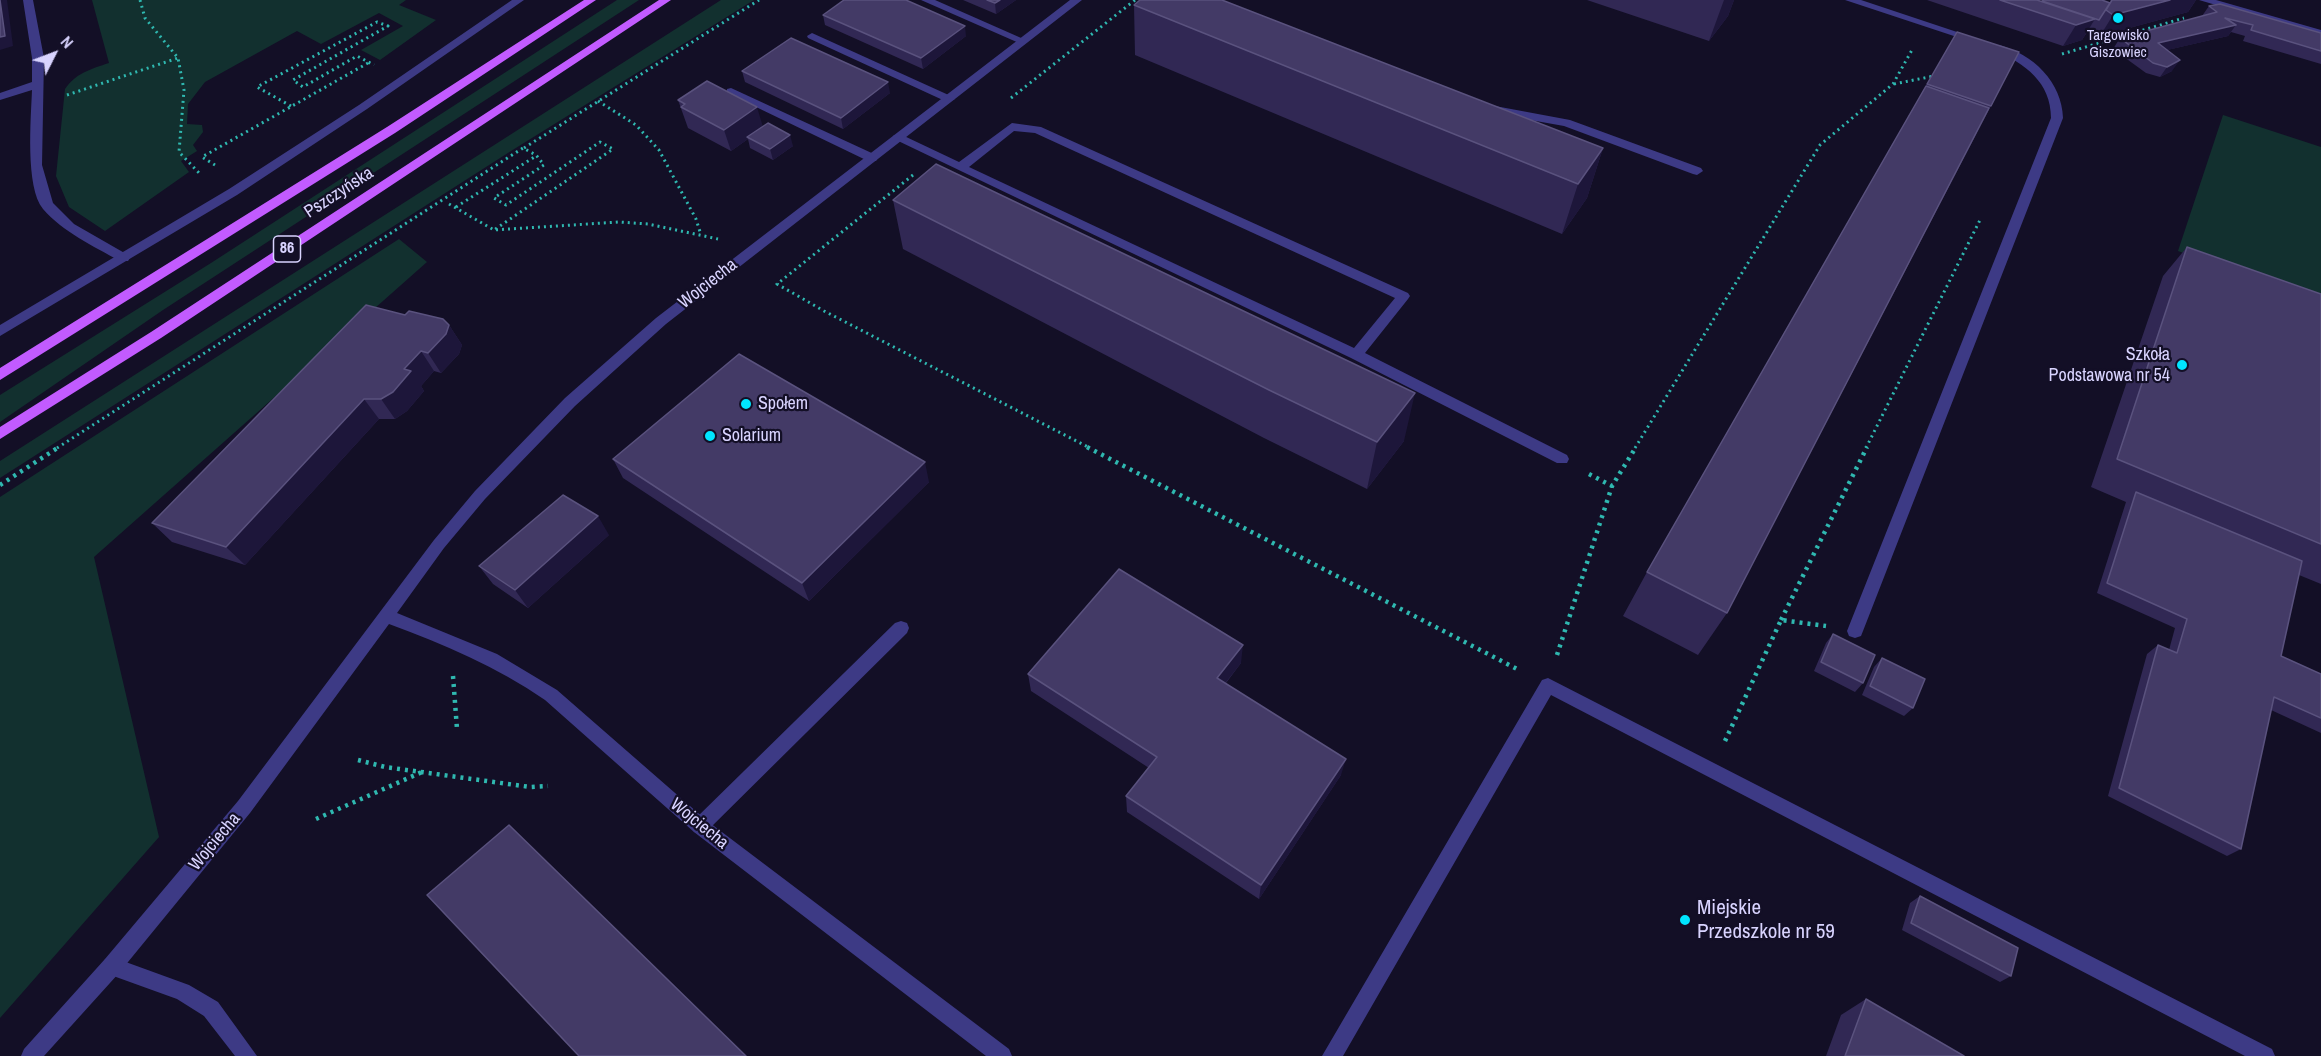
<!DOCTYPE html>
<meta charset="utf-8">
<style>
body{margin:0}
#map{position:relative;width:2321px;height:1056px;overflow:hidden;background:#130f26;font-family:"Archivo Narrow",sans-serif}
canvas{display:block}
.north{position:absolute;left:24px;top:24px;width:60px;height:60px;-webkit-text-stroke:4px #130f26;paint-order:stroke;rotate:48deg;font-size:16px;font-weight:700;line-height:24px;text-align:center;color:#d9d4ff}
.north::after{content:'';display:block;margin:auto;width:21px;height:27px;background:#d9d4ff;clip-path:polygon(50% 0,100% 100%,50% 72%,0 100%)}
</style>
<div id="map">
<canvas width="2321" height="1056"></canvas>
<div class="north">N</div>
</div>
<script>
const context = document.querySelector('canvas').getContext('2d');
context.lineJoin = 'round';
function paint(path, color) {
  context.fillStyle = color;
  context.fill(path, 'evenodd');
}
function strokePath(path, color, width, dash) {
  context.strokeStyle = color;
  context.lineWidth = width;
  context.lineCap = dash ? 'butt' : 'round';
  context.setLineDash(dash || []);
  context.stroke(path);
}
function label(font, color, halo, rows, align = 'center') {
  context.font = font + ' "Archivo Narrow",sans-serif';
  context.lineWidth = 4.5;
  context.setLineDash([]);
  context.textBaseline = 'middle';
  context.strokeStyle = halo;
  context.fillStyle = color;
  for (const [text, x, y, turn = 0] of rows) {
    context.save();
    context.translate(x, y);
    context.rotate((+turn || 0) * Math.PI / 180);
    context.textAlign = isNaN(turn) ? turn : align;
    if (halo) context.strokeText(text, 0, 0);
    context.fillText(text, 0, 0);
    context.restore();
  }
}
paint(new Path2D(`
 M92,0H406L399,5L436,20L380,60L361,50L403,26L379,13L321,44L297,31L205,82L188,104L187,124L202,125L203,132L193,145L197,151L181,161L189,172L105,231L69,207L56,176L65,89C76,73 91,69 109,63Z
 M617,0H639L163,310L0,422V395L211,263Z
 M721,0H754L511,151L0,478V461Z
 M2223,115L2321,147V302L2178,251Z
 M399,239L427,262L94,557L159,837L0,1018V497Z`), '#12302f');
strokePath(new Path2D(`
 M140,0L145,18L178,58L184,90L179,152L201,175
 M2062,54L2184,18
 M1894,84L1934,76
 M67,95L178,58
 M1011,98L1135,0
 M598,101L636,125L659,150L696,219L701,235
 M291,106L257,87L377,22L388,26L293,80L303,87L357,56L374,65
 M524,148L759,0
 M215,165L202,157L368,63
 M913,175L777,284L824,311L1090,448
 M449,204L494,230L619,222L648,224L718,239
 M456,207L536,156
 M57,448L523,148L536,155L544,165L494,198L506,205L600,142L613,149L494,230
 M1635,448L1820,145L1893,84L1913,48
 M1866,448L1980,220`), '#2fb8b0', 3, [2, 4]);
strokePath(new Path2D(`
 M1087,447L1519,670
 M1589,474L1612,486
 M0,485L59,447
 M1781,620L1867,447
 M1557,655L1612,486L1636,447
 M453,676L457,729
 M1725,741L1781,620L1826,626
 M358,760L385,767L530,787L548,786
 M316,819L422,772`), '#2fb8b0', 4.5, [3, 5]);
paint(new Path2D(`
 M23,0H33L44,58L42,165L53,203L74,224L128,255L130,258L128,261H120C93,246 63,232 43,209C25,187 31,118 32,90L0,100V93L32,82V58Z
 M921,0H935L1028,41L1023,44L1019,43Z
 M1845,0H1861L1981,40L1980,42H1972Z
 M2199,0H2216L2321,30V36Z
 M812,33L953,97L955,99L949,102L945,101L808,38L807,36Z
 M1999,45C2033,54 2062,82 2063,118L1863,631L1861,636L1855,638L1849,636L1847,631L2051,118C2051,82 2025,64 1995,50L1994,48Z
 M731,88L876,155L878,158L876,161H868L727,93V89Z
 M1495,106L1570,120L1701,168L1703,171L1697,175L1693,174L1564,126L1491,113L1489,110Z
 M1012,123L1041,127L1408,293L1410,296L1408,299L1365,353L1567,455L1569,459L1567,463H1557L1351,358L892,138L894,135H902L959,162ZM1014,131L1035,133L1395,298L1354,348L969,167Z
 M901,621L907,623L909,628L907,633L706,832L700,834L694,832L691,826L694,820L895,623Z
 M1548,678L2272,1049L2275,1056H2245L1551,695L1343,1056H1322L1542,680Z
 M112,957L189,985L218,1002L257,1056H235L204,1016L177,999L105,973L103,966L105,959Z`), '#3d3a85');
paint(new Path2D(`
 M512,0H524L367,109L237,195L0,336V325L229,189L359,105Z
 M1070,0H1082L666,324L575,406L485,499L444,548L397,613L497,654L557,690L706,820L1009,1049L1012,1056H986L694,832L545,700C497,667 444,644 389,624L250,813L119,973L44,1056H21L24,1049L105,959L238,801L434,540L475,491L565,398L656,318Z`), '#3d3a85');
paint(new Path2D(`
 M584,0H596L395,133L0,380V368L387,127Z
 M659,0H671L161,338L0,439V427L151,332Z`), '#c25bff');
paint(new Path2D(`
 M963,0H1016L996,14Z
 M1587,0H1734L1728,16L1709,41Z
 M1927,0H2037L2042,2L2043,0L2110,3L2111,1L2110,0H2196L2188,12L2100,36L2092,31L2089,29L2082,40L2063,46Z
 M1134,5L1603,148L1587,198L1562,234L1135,55Z
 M2209,6L2321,33V64L2243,41L2245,36L2231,32L2228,36L2167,50L2172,71L2160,77L2146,73L2113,49L2120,38L2202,16Z
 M823,15L966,36L923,69L825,25Z
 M742,71L890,93L843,129L745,82Z
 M1927,84L1991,106L1727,613L1698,655L1623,616L1647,572Z
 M678,100L763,126L793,146L773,160L750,148L748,139L731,151L688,128Z
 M893,200L1404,441L1367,489L1264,438L903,249Z
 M2187,247L2321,294V584L2299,575L2281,656L2321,674V733L2271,710L2241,849L2227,856L2108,796L2147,654L2158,645L2169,650L2175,628L2097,593L2126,502L2091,487L2163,276Z
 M405,315L449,325L462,345L459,354L441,373L434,371L421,386L424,391L407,411L395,419H379L245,565L172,542L152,523Z
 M613,459L929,482L809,601L623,478Z
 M609,535L528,608L493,584L479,566Z
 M1833,634L1863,683L1855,692L1814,671L1826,643Z
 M1882,658L1913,708L1904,716L1862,695L1874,667Z
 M1241,663L1226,683L1341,775L1259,899L1127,812L1126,796L1149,768L1031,691L1028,674Z
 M1920,896L2011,976L2000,982L1902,930L1910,903Z
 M1866,999L1964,1056H1826L1841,1015Z`), '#312854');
paint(new Path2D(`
 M0,0H7L13,46L0,50Z
 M1000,0H1016L996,14L995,3Z
 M1724,0H1734L1728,16L1709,41Z
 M2170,0H2196L2188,12L2100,36L2113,15Z
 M2095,19L2082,40L2063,46L2076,25Z
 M2236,25L2228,36L2150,54L2158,43Z
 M965,26L966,36L923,69L921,58Z
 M2180,60L2172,71L2160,77L2167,67Z
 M888,82L890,93L843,129L841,118Z
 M757,107L763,127L747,137L748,139L731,151L724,130Z
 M790,135L793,146L773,160L770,149Z
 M1603,148L1587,198L1562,234L1578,184Z
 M449,325L462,345L459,354L441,373L428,353Z
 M421,351L434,371L421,386L424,391L407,411L395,419L381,399L404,369Z
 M1415,393L1404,441L1367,489L1377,442Z
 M364,399L379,419L245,565L226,547Z
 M925,462L929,482L809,601L802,583Z
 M598,516L609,535L528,608L515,590Z
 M1243,645L1241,663L1216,695L1217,678Z
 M1346,759L1341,775L1259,899L1261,885Z`), '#1d163a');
const building = new Path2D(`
 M0,0L5,36L0,37Z
 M844,0H906L965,26L921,58L823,15Z
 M987,0H1000L995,3Z
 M1140,0H1222L1603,148L1578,184L1134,5Z
 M2000,0H2037L2095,19L2076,25Z
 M2043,0H2102L2110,3L2099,20L2042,1Z
 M2112,0H2170L2113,15L2106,10Z
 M2220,4L2321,33V51L2251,30L2253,25L2225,18L2236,25L2158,43L2180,60L2167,67L2153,63L2120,38L2217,12L2209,6Z
 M1957,32L2019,52L1991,106L1927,84Z
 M791,38L888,82L841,118L742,71Z
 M707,81L757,107L724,130L681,107L685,104L678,100Z
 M1926,86L1989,108L1727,613L1647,572Z
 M768,123L790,135L770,149L747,137Z
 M936,164L1415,393L1377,442L1269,390L893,200Z
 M2187,247L2321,294V544L2117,459Z
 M366,305L405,315L409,311L443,319L449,325L446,334L428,353L421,351L404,369L411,371L393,392L381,399H364L226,547L152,523Z
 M739,354L925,462L802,583L613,459Z
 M2136,492L2302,561L2281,656L2321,674V718L2274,697L2241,849L2119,788L2158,645L2177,653L2187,619L2107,583Z
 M563,495L598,516L515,590L479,566Z
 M1119,569L1243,645L1217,678L1346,759L1261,885L1126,796L1157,757L1028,674Z
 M1833,634L1875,655L1863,683L1821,662Z
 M1882,658L1925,679L1913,708L1870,686Z
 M509,825L746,1056H579L427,895Z
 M1920,896L2018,948L2011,976L1911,923Z
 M1866,999L1964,1056H1845Z`);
paint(building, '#433a66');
strokePath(building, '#5a527e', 1.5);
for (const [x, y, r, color] of [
 [2118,18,6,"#00e5ff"],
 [2182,365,6,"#00e5ff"],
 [746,404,6,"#00e5ff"],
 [710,436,6,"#00e5ff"],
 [1685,920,6,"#00e5ff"]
]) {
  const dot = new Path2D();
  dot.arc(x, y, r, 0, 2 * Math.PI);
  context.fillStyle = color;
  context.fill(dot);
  strokePath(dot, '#130f26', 2);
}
label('15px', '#d9d4ff', '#130f26', [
 ["Targowisko",2118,36],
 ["Giszowiec",2118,53]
]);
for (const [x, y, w] of [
 [287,249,27]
]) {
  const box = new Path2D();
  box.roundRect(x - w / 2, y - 13, w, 26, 4.5);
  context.fillStyle = '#130f26';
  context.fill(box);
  strokePath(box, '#d9d4ff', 1.5);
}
label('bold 16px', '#d9d4ff', null, [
 ["86",287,249]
]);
label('18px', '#d9d4ff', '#130f26', [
 ["Pszczyńska",339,193,-33],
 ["Wojciecha",708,284,-38],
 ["Wojciecha",699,824,39],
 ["Wojciecha",215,842,-50]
]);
label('18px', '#d9d4ff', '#130f26', [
 ["Szkoła",2170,355,"right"],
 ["Podstawowa nr 54",2170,376,"right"],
 ["Społem",758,404],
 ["Solarium",722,436]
], 'left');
label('21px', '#d9d4ff', '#130f26', [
 ["Miejskie",1697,908],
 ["Przedszkole nr 59",1697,932]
], 'left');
</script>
